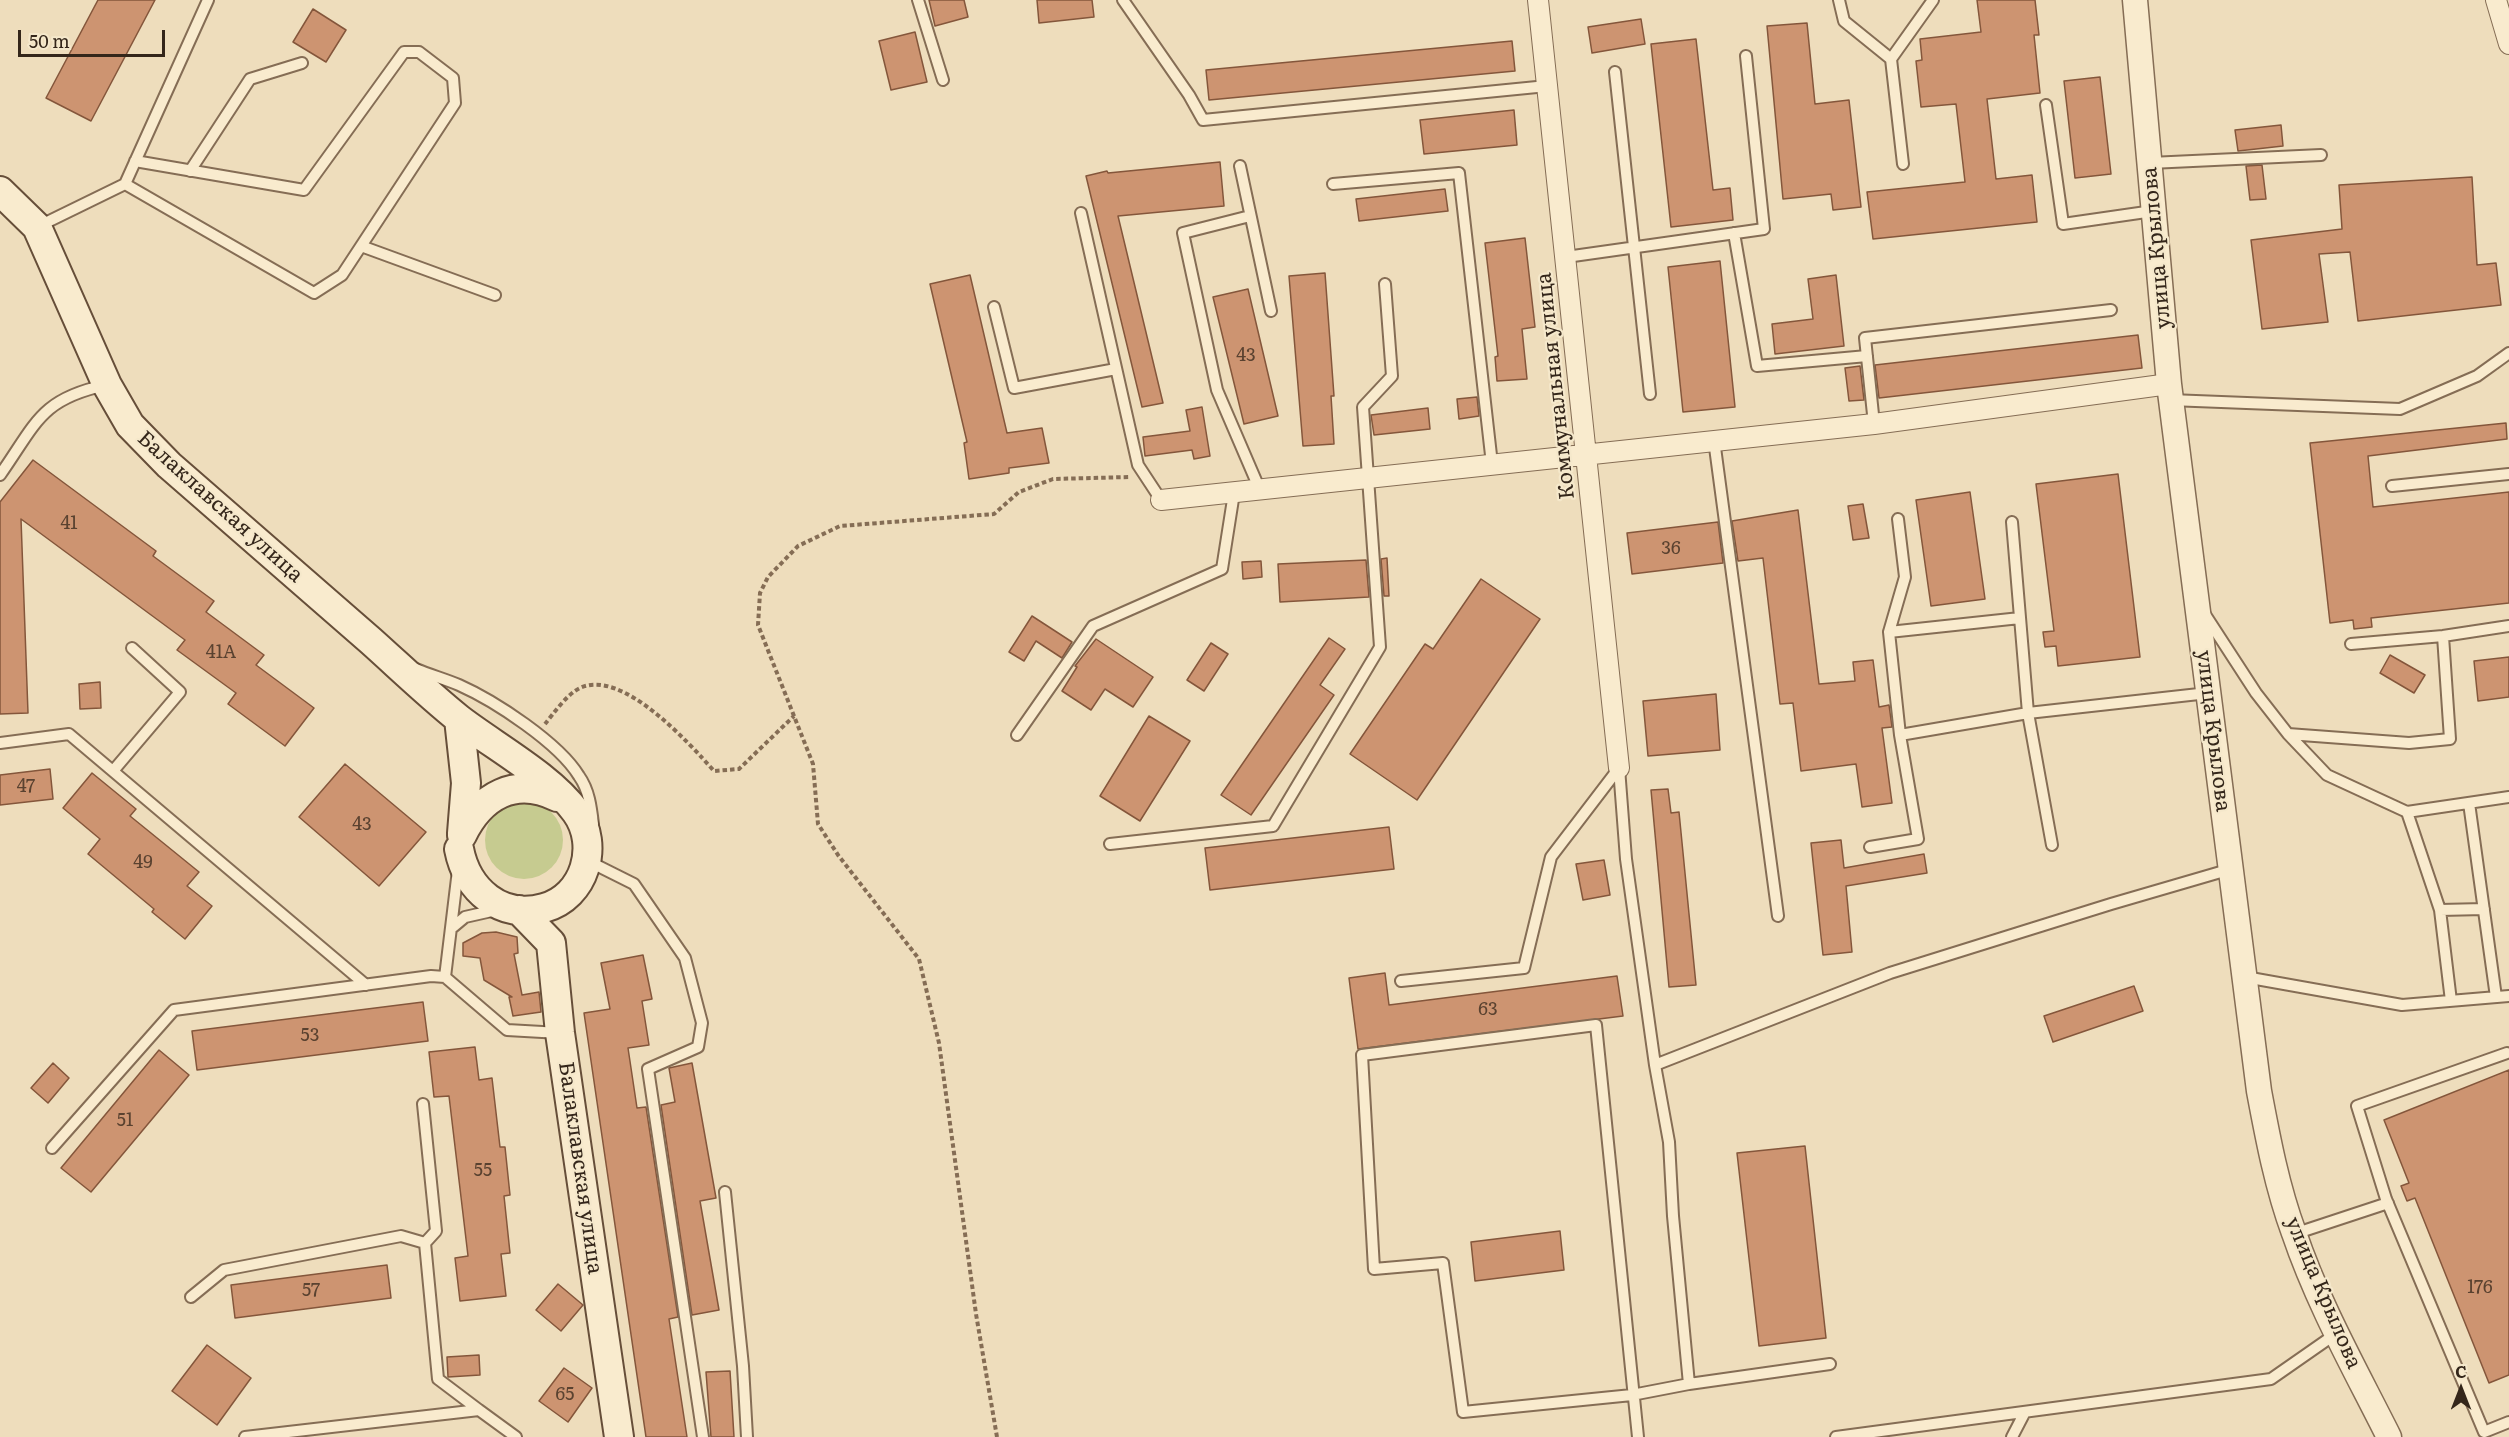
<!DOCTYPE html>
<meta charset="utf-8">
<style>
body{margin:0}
#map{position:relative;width:2509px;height:1437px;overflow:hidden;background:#eeddbc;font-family:Literata,serif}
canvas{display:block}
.north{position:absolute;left:2431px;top:1359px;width:60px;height:60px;-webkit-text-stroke:4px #f5e8cb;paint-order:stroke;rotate:0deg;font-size:16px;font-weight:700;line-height:24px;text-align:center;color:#34261a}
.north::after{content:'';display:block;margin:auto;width:21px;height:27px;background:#34261a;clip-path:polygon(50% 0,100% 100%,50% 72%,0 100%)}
.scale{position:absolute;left:18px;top:30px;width:147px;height:27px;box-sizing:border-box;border:3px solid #34261a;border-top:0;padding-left:8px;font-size:18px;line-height:21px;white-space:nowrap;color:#34261a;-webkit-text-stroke:4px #f5e8cb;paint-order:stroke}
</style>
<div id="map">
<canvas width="2509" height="1437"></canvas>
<div class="north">С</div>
<div class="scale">50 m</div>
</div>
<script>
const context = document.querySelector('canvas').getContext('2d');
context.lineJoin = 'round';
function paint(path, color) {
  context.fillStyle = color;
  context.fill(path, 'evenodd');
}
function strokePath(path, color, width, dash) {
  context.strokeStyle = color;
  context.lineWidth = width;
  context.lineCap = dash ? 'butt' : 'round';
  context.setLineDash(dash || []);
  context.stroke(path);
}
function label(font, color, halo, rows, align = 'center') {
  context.font = font + ' Literata,serif';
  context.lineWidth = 4.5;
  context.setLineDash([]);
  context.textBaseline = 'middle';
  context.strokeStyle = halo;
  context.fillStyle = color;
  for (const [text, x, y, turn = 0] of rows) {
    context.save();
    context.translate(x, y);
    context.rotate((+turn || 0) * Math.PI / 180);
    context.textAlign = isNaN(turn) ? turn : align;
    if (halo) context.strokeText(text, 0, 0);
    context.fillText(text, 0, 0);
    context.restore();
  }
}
paint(new Path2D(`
 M485 840a39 39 0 1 1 78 0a39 39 0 1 1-78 0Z`), '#c6cb90');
const building = new Path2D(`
 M98,0H155L91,121L46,98Z
 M929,0H964L968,17L935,26Z
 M1037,0H1092L1094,17L1039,23Z
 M1977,0H2035L2039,35H2034L2040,93L1987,99L1996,179L2032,175L2037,222L1873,239L1867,192L1965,182L1956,104L1921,107L1916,61L1922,60L1920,39L1981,32Z
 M313,9L346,30L326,62L293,42Z
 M1641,19L1645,44L1592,53L1588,27Z
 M1807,23L1815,104L1849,100L1861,207L1833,210L1831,194L1783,199L1767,26Z
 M915,32L927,82L891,90L879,41Z
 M1696,39L1713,190L1730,188L1733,220L1671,227L1651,44Z
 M1512,41L1515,71L1209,100L1206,70Z
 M2100,77L2111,174L2075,178L2064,81Z
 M1514,110L1517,145L1424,154L1420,120Z
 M2281,125L2283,146L2238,151L2235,130Z
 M1220,162L1224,206L1118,216L1163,403L1142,407L1086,176L1107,171L1108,173Z
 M2262,165L2266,199L2250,200L2246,166Z
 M2472,177L2477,265L2496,263L2501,305L2358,321L2350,252L2319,254L2328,322L2262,329L2251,240L2342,229L2339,185Z
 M1445,189L1448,211L1359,221L1356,199Z
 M1525,238L1535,327L1522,329L1527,379L1497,381L1495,357L1498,356L1485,243Z
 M1720,261L1735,407L1683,412L1668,267Z
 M1325,273L1334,396H1331L1334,444L1303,446L1289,276Z
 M970,275L1007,433L1042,428L1049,463L1009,468V473L969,479L964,443L967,442L930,284Z
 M1836,275L1844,346L1775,354L1772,324L1813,319L1808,279Z
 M1248,289L1278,416L1244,424L1213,297Z
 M2138,335L2142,368L1879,398L1875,365Z
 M1860,366L1864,400L1849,401L1845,368Z
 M1477,397L1479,416L1459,419L1457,399Z
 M1202,407L1210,456L1194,459L1192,450L1145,456L1143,437L1190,431L1186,410Z
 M1428,408L1430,429L1374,435L1371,415Z
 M2506,423L2507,439L2368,456L2373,507L2509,492V603L2371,618L2372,627L2354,629L2353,620L2330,623L2310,443Z
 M33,460L156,551L153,556L214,601L206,612L264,655L256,665L314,708L285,746L228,704L236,693L177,650L185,640L21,519L28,713L0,714V502Z
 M2118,474L2140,657L2058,666L2056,646L2045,647L2043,632L2054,631L2036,484Z
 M1970,492L1985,599L1931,606L1916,500Z
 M1863,504L1869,538L1853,540L1848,506Z
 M1798,510L1819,684L1855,681L1853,662L1873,660L1879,707L1889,705L1892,727L1882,728L1892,803L1862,807L1856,764L1801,771L1793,703L1780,704L1763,558L1738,561L1732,521Z
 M1718,522L1723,563L1632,574L1627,533Z
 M1387,558L1389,596H1384L1381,559Z
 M1366,560L1369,597L1280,602L1278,564Z
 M1261,561L1262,577L1243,579L1242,562Z
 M1481,579L1540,619L1417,800L1350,754L1425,644L1433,649Z
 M1032,616L1072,642L1062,658L1036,641L1024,661L1009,652Z
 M1329,638L1345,649L1320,685L1334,695L1251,815L1221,795Z
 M1096,639L1153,677L1133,707L1105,689L1091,710L1062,691L1077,667L1075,666Z
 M1211,643L1228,654L1204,691L1187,680Z
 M2390,655L2425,675L2414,693L2380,673Z
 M2509,657V697L2478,701L2474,661Z
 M100,682L101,708L80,709L79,684Z
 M1716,694L1720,750L1648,756L1643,701Z
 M1149,716L1190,741L1140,821L1100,796Z
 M345,764L426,832L379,886L299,817Z
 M50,769L53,799L0,805V775Z
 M92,773L136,809L130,816L199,872L187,886L212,906L185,939L152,912L154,909L88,854L100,839L63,808Z
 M1668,789L1671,813L1679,812L1696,985L1669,987L1651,790Z
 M1389,827L1394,869L1210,890L1205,848Z
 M1841,840L1844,868L1924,854L1927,873L1846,886L1852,952L1823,955L1811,843Z
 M1604,860L1610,895L1583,900L1576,864Z
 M496,932L517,937L518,953L514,954L522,995L539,992L541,1012L513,1016L509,997H512L484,980L480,958L463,956V943L482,933Z
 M643,955L652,999L642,1001L649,1045L628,1048L637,1108L646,1107L678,1317L669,1319L687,1437H646L584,1013L610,1009L601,963Z
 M1385,973L1389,1005L1617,976L1623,1016L1358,1049L1349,978Z
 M2134,986L2143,1011L2053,1042L2044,1016Z
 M423,1002L428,1041L197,1070L192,1031Z
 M475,1047L479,1080L492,1078L500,1147H505L510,1195L504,1196L510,1253L501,1254L506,1296L460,1301L455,1258L468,1256L449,1096L434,1097L429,1052Z
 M159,1050L189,1075L91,1192L61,1168Z
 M53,1063L69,1078L48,1103L31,1088Z
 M692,1063L716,1198L700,1201L719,1310L692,1315L661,1105L675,1102L669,1068Z
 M2509,1070V1375L2489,1383L2415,1198L2407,1201L2401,1186L2409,1183L2384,1120Z
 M1805,1146L1826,1338L1759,1346L1737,1153Z
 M1560,1231L1564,1270L1475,1281L1471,1242Z
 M387,1265L391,1298L235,1318L231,1285Z
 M558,1284L583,1305L561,1331L536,1310Z
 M207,1345L251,1378L217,1425L172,1391Z
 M479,1355L480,1375L448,1377L447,1357Z
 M564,1368L592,1388L568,1422L539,1401Z
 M730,1371L734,1437H711L706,1372Z`);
paint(building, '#cd9471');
strokePath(building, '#84563b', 1.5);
const service = new Path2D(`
 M918,0L943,80
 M1123,0L1189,95L1203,120L1547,86
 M1839,0L1844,21L1891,59L1903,164
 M1891,59L1933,0
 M1615,72L1650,394
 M2046,105L2063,224L2153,211
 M2150,163L2321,155
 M1240,166L1271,311
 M190,171L250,79L302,63
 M125,184L314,293L342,275L455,103L453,78L419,52H404L304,190L135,161
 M1333,184L1459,173L1492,464
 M1081,213L1138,465L1161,500
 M1250,216L1183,233L1217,390L1260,490
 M37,227L125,184L208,0
 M1734,233L1757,366L1867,356
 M361,246L495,295
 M1566,257L1764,229L1746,56
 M994,307L1014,388L1116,369
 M2170,400L2400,409L2477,376L2509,353
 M1874,424L1865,338L2111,310
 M1714,440L1778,916
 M0,475C36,424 40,399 106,385
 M2392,486L2509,474
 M2012,522L2028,713L2052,845
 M2204,613L2256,693L2288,734L2327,775L2407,812L2509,797
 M1889,632L2020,618
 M2351,644L2443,636L2509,626
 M416,669C430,675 445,679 459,685C495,701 559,743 579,776C589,790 591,807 593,824
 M2288,734L2409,743L2450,739L2443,636
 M1017,735L1093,626L1222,569L1234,493
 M1900,735L2028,713L2208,693
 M0,743L69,734L366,985
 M1619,768L1626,859L1655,1065L1669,1142L1673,1216L1689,1384
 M113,771L180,692L132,648
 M2469,803L2496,997
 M2407,812L2440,910L2451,1001
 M1110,844L1273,826L1380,647L1363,407L1392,376L1385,284
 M1870,847L1918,839L1900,735L1889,632L1905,577L1898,519
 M588,861L634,884L685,958L702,1023L698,1047L648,1069L703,1437
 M2440,910L2484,909
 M453,927L465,917L496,910
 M445,977L458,870
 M2245,977L2402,1005L2509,996
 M1401,981L1524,968L1551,857L1619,768
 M2507,1053L2357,1106L2386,1199L2484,1432L2509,1422
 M1655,1065L1890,973L2111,904L2231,869
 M423,1104L436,1231L425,1243L438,1379L479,1410
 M52,1148L174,1010L431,976L445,977L507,1030L560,1033
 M725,1192L743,1366L747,1437
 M2294,1234L2388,1203
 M191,1297L224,1270L401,1236L425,1243
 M245,1437L479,1410L516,1437
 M1638,1437L1596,1025L1362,1055L1374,1269L1443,1263L1463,1412L1632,1395L1689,1384L1830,1364
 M1836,1437L2271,1379L2337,1333
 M2012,1437L2025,1412`);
const minor = new Path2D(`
 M1538,0L1619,768
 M2496,0L2509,44
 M1161,500L1874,424L2169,384`);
const tertiary = new Path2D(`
 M2135,0L2169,384L2259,1091C2268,1139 2277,1187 2294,1233C2318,1304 2356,1371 2389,1437`);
const secondary = new Path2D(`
 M0,191L37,227L107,385L130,425L169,465C236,523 303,582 371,641C400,667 429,695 459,719C494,746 551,777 576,812C600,845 585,897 544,908C501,920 467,890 459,849
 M459,719L466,783L462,833
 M462,835C481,796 515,776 557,797
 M519,910L551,943L560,1033L619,1437`);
strokePath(service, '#856d55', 14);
strokePath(minor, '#856d55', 22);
strokePath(tertiary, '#856d55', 27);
strokePath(secondary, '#664e39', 32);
strokePath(new Path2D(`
 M545,724C554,713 567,694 580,688C622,668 689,743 714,771L739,769L794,716
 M997,1437L976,1314L939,1043L919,959L838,855L818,824L813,764L758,625L760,593L768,577L798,546L840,526L994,514L1019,492L1053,479L1130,477`), '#856d55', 4, [4.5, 3]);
strokePath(service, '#f9ebce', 10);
strokePath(minor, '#f9ebce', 20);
strokePath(tertiary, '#f9ebce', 24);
strokePath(secondary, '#f9ebce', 28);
label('18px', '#5a4230', null, [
 ["43",1246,356],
 ["41",69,524],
 ["36",1671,549],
 ["41А",221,653],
 ["47",26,787],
 ["43",362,825],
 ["49",143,863],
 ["63",1488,1010],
 ["53",310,1036],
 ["51",125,1121],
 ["55",483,1171],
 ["176",2480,1288],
 ["57",311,1291],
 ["65",565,1395]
]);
label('21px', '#34261a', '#f5e8cb', [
 ["улица Крылова",2157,248,-95],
 ["Коммунальная улица",1556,386,-96],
 ["Балаклавская улица",220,507,42],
 ["улица Крылова",2213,731,83],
 ["Балаклавская улица",580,1168,82],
 ["улица Крылова",2323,1293,67]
]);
</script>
